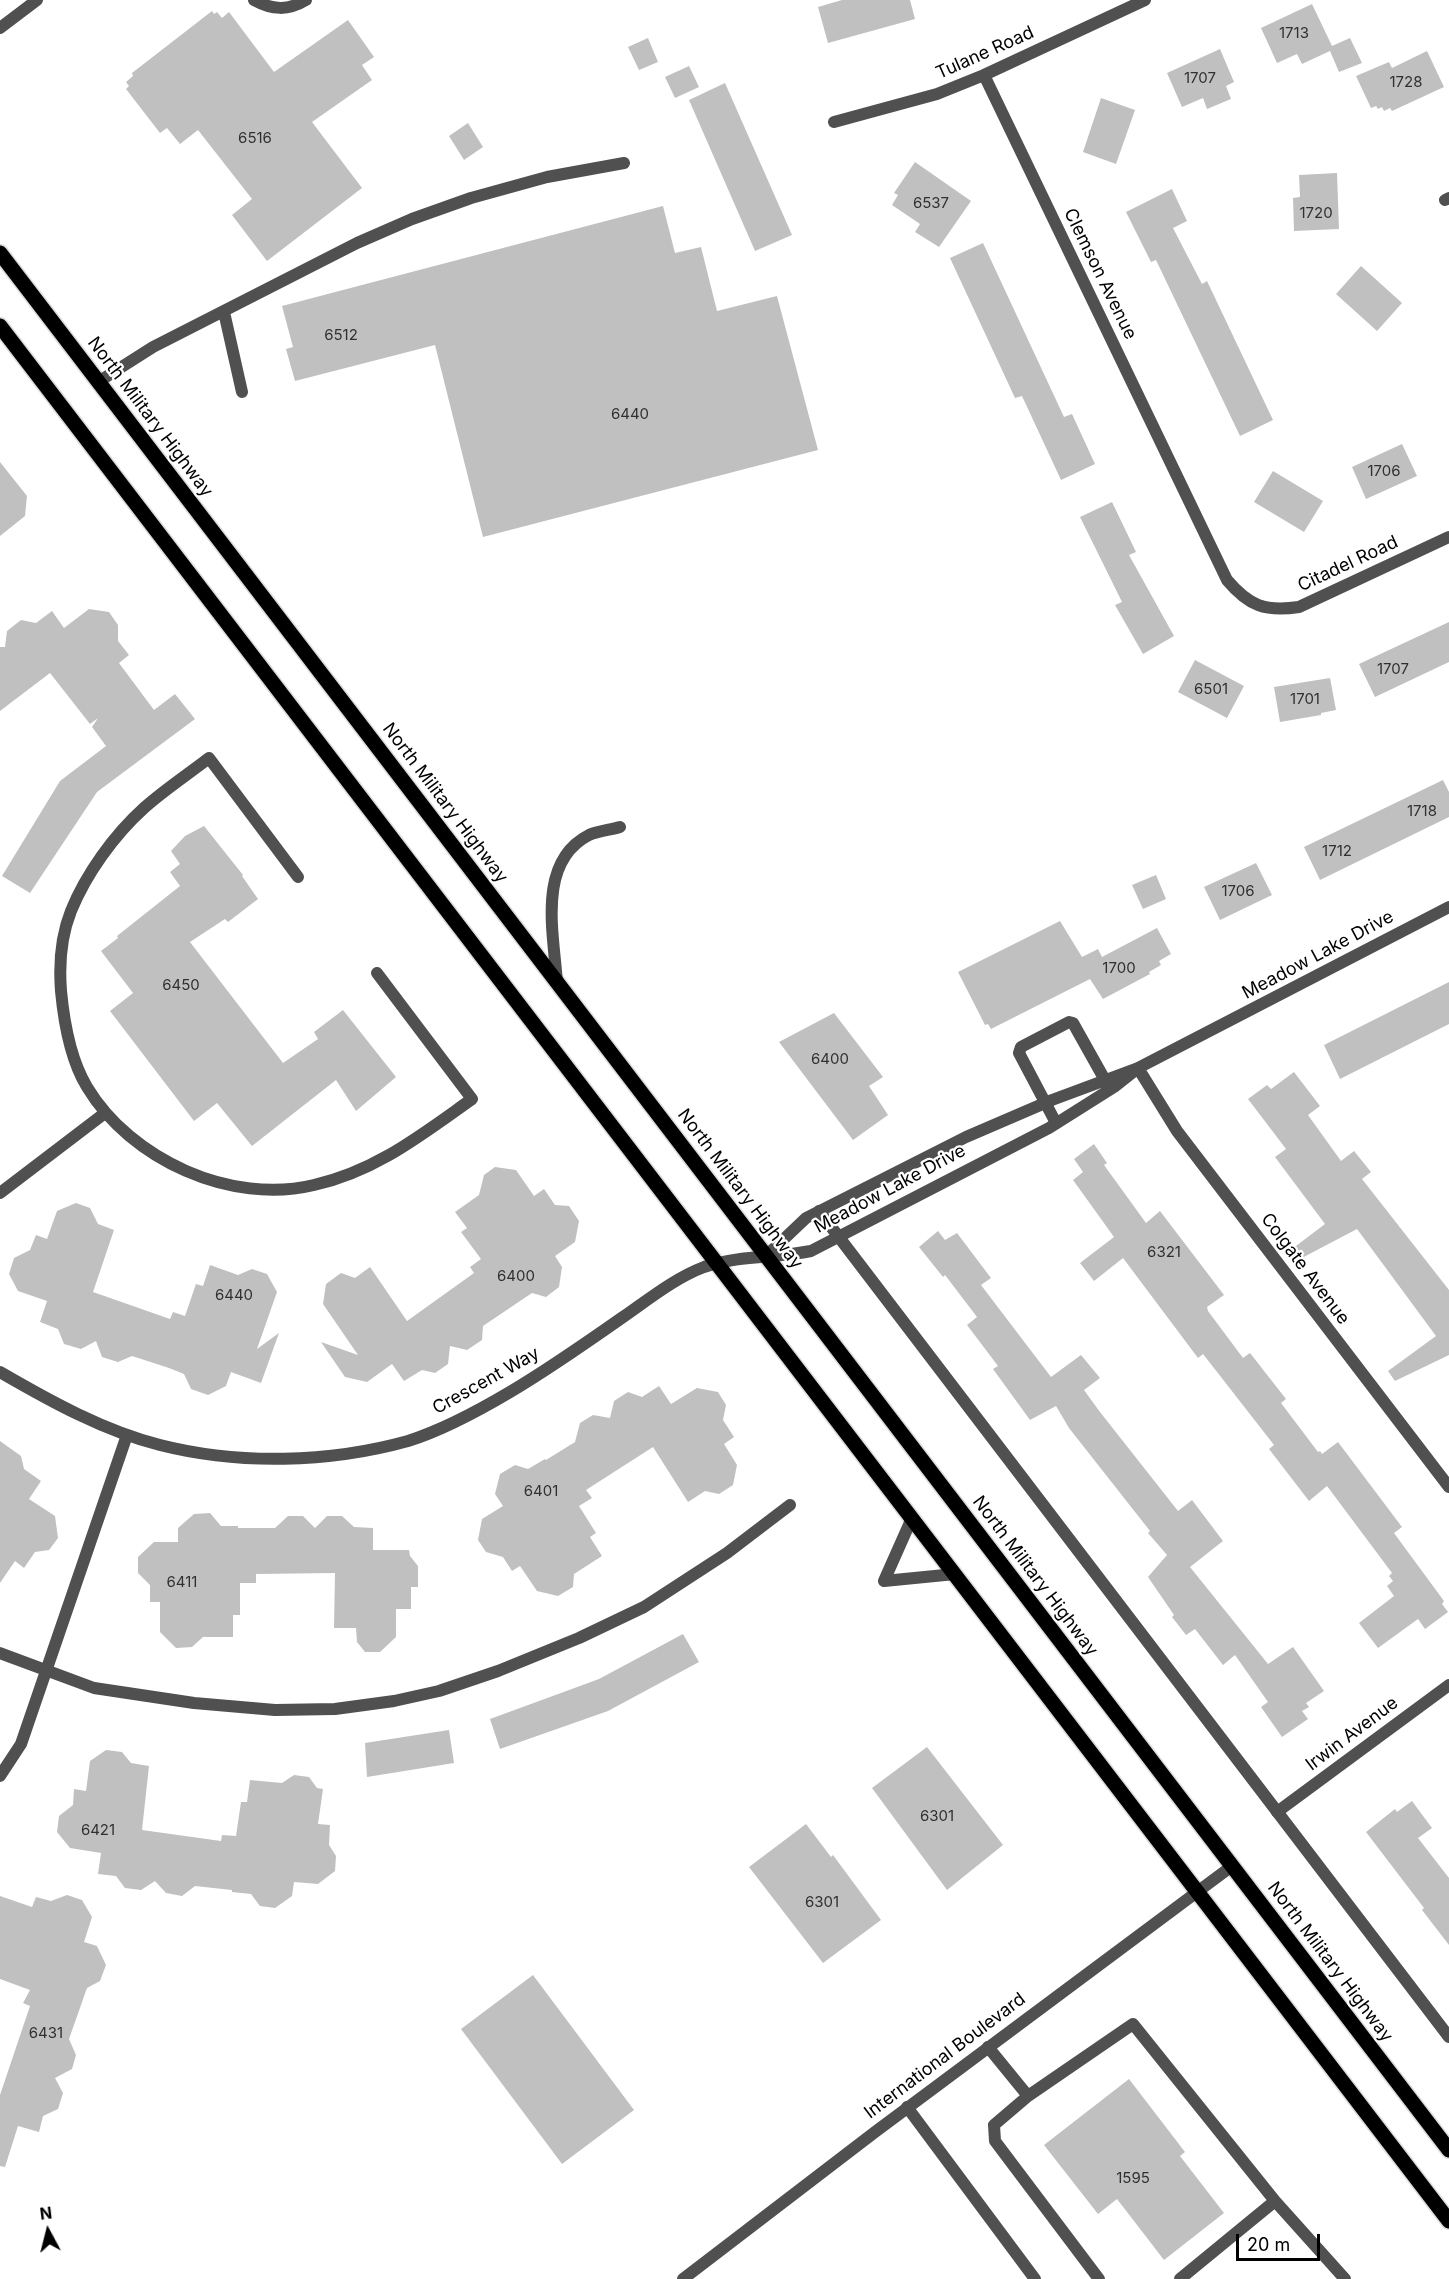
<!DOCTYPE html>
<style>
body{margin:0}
#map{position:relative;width:1449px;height:2279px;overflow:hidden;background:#fff;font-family:Inter,sans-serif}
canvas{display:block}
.north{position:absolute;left:18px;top:2201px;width:60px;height:60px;-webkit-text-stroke:4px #fff;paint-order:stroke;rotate:353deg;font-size:16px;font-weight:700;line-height:24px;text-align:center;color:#000}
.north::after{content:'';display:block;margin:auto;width:21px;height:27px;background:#000;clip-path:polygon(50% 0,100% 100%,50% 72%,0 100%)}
.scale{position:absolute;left:1236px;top:2234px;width:84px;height:27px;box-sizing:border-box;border:3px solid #000;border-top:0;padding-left:8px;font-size:18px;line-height:21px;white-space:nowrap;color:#000;-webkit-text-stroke:4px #fff;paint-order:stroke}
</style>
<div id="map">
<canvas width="1449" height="2279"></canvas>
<div class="north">N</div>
<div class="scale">20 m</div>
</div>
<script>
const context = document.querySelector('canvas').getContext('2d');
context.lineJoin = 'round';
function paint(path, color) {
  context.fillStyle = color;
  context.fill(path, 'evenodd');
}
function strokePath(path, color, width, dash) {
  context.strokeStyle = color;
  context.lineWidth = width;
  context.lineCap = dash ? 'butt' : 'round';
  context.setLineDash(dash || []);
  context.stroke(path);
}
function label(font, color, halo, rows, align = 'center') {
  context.font = font + ' Inter,sans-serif';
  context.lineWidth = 4.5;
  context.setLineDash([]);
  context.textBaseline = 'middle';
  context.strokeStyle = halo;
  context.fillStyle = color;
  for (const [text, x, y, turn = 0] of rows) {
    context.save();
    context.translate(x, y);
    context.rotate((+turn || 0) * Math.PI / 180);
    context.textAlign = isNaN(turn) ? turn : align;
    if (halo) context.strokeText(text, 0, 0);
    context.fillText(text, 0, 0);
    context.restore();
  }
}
paint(new Path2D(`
 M842,0H910L915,19L828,43L818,7Z
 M1312,4L1332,46L1350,38L1362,63L1339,72L1330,51L1302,64L1297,54L1277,63L1261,28Z
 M212,11L214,14L217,12L222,18L229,12L274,72L348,20L374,57L362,65L372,80L312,122L362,188L267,261L232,215L252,199L198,130L180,144L167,128L160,133L126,89L129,86L126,82L133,76L132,73Z
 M648,38L658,62L639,70L628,47Z
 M1220,49L1234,82L1226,86L1231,99L1207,109L1203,98L1182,107L1167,73Z
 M1427,51L1444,87L1392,111L1390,108L1384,111L1382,107L1378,109L1376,106L1371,108L1356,76L1389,62L1392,68Z
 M689,66L699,87L675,98L665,77Z
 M725,83L792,235L755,251L689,100Z
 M1101,98L1135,110L1116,164L1083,152Z
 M468,123L483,147L464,160L449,136Z
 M915,162L971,201L939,247L915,232L920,224L892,205L898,195L894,193Z
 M1337,173L1339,229L1294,231L1293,198L1300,197L1299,175Z
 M1172,189L1187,221L1173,228L1202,284L1207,281L1273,420L1240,436L1156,260L1151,262L1126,212Z
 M663,206L675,253L701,247L717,311L777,296L818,450L483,537L435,345L295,381L286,349L293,347L282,306Z
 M983,243L1064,417L1072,414L1095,464L1061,480L1022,396L1015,398L950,258Z
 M1361,266L1402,303L1377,331L1336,294Z
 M1402,444L1417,476L1366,499L1352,467Z
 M0,462L27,496L25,516L0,536Z
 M1273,471L1323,501L1304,532L1254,502Z
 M1112,502L1136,552L1129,555L1174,636L1143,654L1115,605L1122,602L1080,517Z
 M89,609L109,612L118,625V641L129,655L119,663L154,710L175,694L195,719L97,792L30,893L2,876L60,781L106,746L92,727L98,718L90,724L50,673L0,711V647H5L7,631L21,620L36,623L52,611L64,628Z
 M1449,622V662L1375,697L1359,664Z
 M1195,660L1244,686L1227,718L1178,692Z
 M1330,678L1336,710L1321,713V715L1280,722L1274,687Z
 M1443,780L1449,792V817L1320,880L1304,847Z
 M204,826L243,875L242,876L258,899L228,922L225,919L190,942L283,1063L318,1039L314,1032L343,1010L396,1077L356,1111L336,1080L252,1146L217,1103L194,1121L110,1011L133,993L101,951L118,938L117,936L180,886L170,872L180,864L171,851L185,836Z
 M1256,863L1272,895L1220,920L1204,887Z
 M1156,875L1166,899L1143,909L1132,885Z
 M1060,921L1082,957L1098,949L1102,957L1157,928L1171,954L1159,961L1161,965L1149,972L1150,974L1103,999L1090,979L991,1029L988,1024L985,1025L958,972Z
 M1449,982V1024L1340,1079L1324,1045Z
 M834,1013L883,1077L869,1086L888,1115L853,1140L779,1042Z
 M1294,1072L1320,1106L1308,1115L1341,1161L1354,1151L1371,1172L1362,1179L1449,1290V1355L1395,1381L1388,1371L1436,1336L1357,1229L1298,1260L1292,1249L1325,1224L1275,1157L1286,1149L1248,1099L1267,1085L1271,1089Z
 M1094,1144L1107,1163L1104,1165L1146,1223L1160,1211L1224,1295L1207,1307L1208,1311L1243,1358L1250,1353L1286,1399L1281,1403L1318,1452L1320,1451L1322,1454L1338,1442L1402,1527L1394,1533L1444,1601L1442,1604L1448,1612L1425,1629L1418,1619L1378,1648L1359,1623L1394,1596L1387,1586L1393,1581L1389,1576L1392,1573L1327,1486L1309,1501L1269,1449L1274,1445L1203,1354L1198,1358L1123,1258L1094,1281L1080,1263L1114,1237L1073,1180L1083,1172L1074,1159Z
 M495,1167L516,1170L534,1196L544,1189L555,1205L569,1206L579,1221L575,1242L555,1256L562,1267L559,1287L546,1297L532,1293L483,1326L482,1340L467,1350L450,1346L448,1364L435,1373L422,1370L404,1381L392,1364L367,1382L345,1377L321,1342L358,1355L323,1304L326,1284L341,1273L355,1278L370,1267L407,1321L474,1273L470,1267L481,1259L461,1232L467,1228L455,1212L479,1195L484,1175Z
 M76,1203L90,1208L98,1224L114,1230L93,1292L170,1319L173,1312L185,1316L196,1284L203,1286L210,1265L238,1275L252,1269L267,1274L277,1292L257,1349L279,1333L261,1383L231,1372L226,1386L208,1395L191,1389L184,1374L169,1368L132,1356L118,1362L102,1357L96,1341L81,1349L64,1344L58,1329L40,1322L47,1301L18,1291L9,1274L14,1258L30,1250L36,1235L47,1239L57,1211Z
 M938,1231L945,1240L957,1233L991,1278L981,1285L1051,1377L1081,1355L1100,1378L1084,1390L1100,1412L1178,1511L1192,1500L1223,1541L1190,1567L1268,1664L1293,1647L1324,1691L1306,1703L1309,1707L1302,1711L1308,1719L1282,1737L1261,1707L1268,1702L1235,1655L1223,1665L1195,1629L1186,1635L1172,1617L1174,1615L1148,1577L1167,1555L1148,1533L1150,1531L1069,1428L1056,1406L1030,1420L993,1369L998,1366L967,1325L977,1317L945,1275L943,1277L919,1247Z
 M659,1386L671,1404L697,1388L718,1392L726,1405L723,1420L734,1437L724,1444L737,1465L733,1485L719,1494L705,1491L688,1502L653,1447L586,1490L592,1498L579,1506L596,1533L590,1537L602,1556L574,1574L573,1587L558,1596L537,1591L520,1566L512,1571L503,1557L486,1552L478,1540L482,1519L503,1506L495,1494L500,1474L515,1465L528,1469L545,1459L546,1460L575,1442L580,1423L593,1415L610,1418L614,1401L628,1392L642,1397Z
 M0,1441L21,1456L24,1469L41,1481L29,1499L55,1516L58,1538L49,1550L35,1552L24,1568L15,1561L0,1583Z
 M210,1513L221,1526H238V1528H275L288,1516H303L315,1528L327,1516H342L354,1527L373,1528V1550H409L410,1556L418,1566V1587H411V1609H396V1637L380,1652H365L357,1642L356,1628H334L335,1573L256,1574V1583H240V1615H233V1637H203L192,1647L176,1648L160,1632V1602H150V1585L138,1573V1557L154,1542H178V1528L194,1514Z
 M683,1634L699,1662L608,1711L500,1749L490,1719L599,1679Z
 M449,1730L454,1763L367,1777L365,1743Z
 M927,1747L1003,1845L947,1890L872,1788Z
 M106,1750L122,1752L131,1763L149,1766L142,1830L221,1841L222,1835L236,1836L241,1802H247L250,1780L282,1783L294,1775L309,1777L317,1788L323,1789L318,1824L330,1825L329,1845L336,1856L335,1871L318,1884L294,1882L292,1896L275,1908L260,1906L251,1894L232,1892V1890L195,1886L182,1896L166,1893L155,1881L141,1890L125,1888L116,1876L98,1874L101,1853L70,1848L57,1832L59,1816L73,1805L74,1789L86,1791L90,1761Z
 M1412,1801L1432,1828L1418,1838L1449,1878V1945L1422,1910L1424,1908L1366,1832L1395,1809L1397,1812Z
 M806,1824L831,1857L833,1855L881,1920L823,1963L749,1867Z
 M67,1895L82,1900L92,1917L84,1942L97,1946L106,1965L100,1981L87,1988L69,2039L76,2055L72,2069L55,2078L63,2093L58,2109L43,2116L39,2132L18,2126L5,2167L0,2166V2095L30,2006L23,2003L30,1990L0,1979V1896L32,1907L36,1897L51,1901Z
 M533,1975L634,2110L562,2164L461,2029Z
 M1129,2079L1185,2152L1180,2156L1224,2213L1164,2260L1117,2199L1098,2214L1044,2145Z`), '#c0c0c0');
const primary = new Path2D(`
 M0,253L1449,2150
 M0,326L1449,2221`);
strokePath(primary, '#dbdbdb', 18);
strokePath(new Path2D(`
 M254,0C272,10 288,11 306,0
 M224,312L242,392
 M98,382L153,347L357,243L412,219L471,198L547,177L624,163
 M298,877L209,758C187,775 164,790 144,808C114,835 86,874 71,911C61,936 59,965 61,991C64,1023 70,1059 87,1087C131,1160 231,1205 314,1185C376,1171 421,1135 472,1099L377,973
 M557,983C554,935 536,862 589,835C598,831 610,830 620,827
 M1056,1123L1019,1053L1021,1047L1069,1022L1073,1023L1110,1089
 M0,1193L105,1113
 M819,1211L1449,2037
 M912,1518L884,1581L955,1574
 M0,1653L94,1688L194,1703L275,1710L335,1709L394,1701L439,1691L498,1671L579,1638L644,1607L727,1553L790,1505
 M988,2047L1028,2096L1133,2024L1275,2201L1180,2279
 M1028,2096L994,2125L995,2141L1099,2279
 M907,2107L1035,2279
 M1275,2201L1345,2279`), '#505050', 12);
strokePath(new Path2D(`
 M0,28L37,0
 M984,75L1227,580C1249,606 1265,612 1299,607L1449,537
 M834,122L937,94L984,75L1145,0
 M1445,200L1449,198
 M1138,1068L1177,1131L1449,1487
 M766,1256L806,1218L966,1137L1052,1100L1138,1068L1449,907
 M0,1372C50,1401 104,1431 160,1445C239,1465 329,1463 408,1441C443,1430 478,1411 510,1392C549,1369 586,1343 623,1317C649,1299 675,1278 704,1267C739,1255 776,1258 811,1251L1049,1128L1114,1087L1138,1068
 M0,1776L21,1744L127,1435
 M1277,1812L1449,1685
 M683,2279L875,2132L1232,1866`), '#505050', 12);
strokePath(primary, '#000', 15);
label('15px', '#303030', null, [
 ["1713",1294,33],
 ["1707",1200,78],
 ["1728",1406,82],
 ["6516",255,138],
 ["6537",931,203],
 ["1720",1316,213],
 ["6512",341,335],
 ["6440",630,414],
 ["1706",1384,471],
 ["1707",1393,669],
 ["6501",1211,689],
 ["1701",1305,699],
 ["1718",1422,811],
 ["1712",1337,851],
 ["1706",1238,891],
 ["1700",1119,968],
 ["6450",181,985],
 ["6400",830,1059],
 ["6321",1164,1252],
 ["6400",516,1276],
 ["6440",234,1295],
 ["6401",541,1491],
 ["6411",182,1582],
 ["6301",937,1816],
 ["6421",98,1830],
 ["6301",822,1902],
 ["6431",46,2033],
 ["1595",1133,2178]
]);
label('18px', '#000', '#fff', [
 ["Tulane Road",985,53,-24],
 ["Clemson Avenue",1100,274,64],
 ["North Military Highway",150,417,53],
 ["Citadel Road",1348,564,-25],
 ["North Military Highway",445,803,53],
 ["Meadow Lake Drive",1318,955,-28],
 ["North Military Highway",740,1189,53],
 ["Meadow Lake Drive",890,1189,-28],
 ["Colgate Avenue",1305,1269,53],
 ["Crescent Way",486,1381,-29],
 ["North Military Highway",1035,1576,53],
 ["Irwin Avenue",1352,1734,-37],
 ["North Military Highway",1330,1962,53],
 ["International Boulevard",945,2056,-37]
]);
</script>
